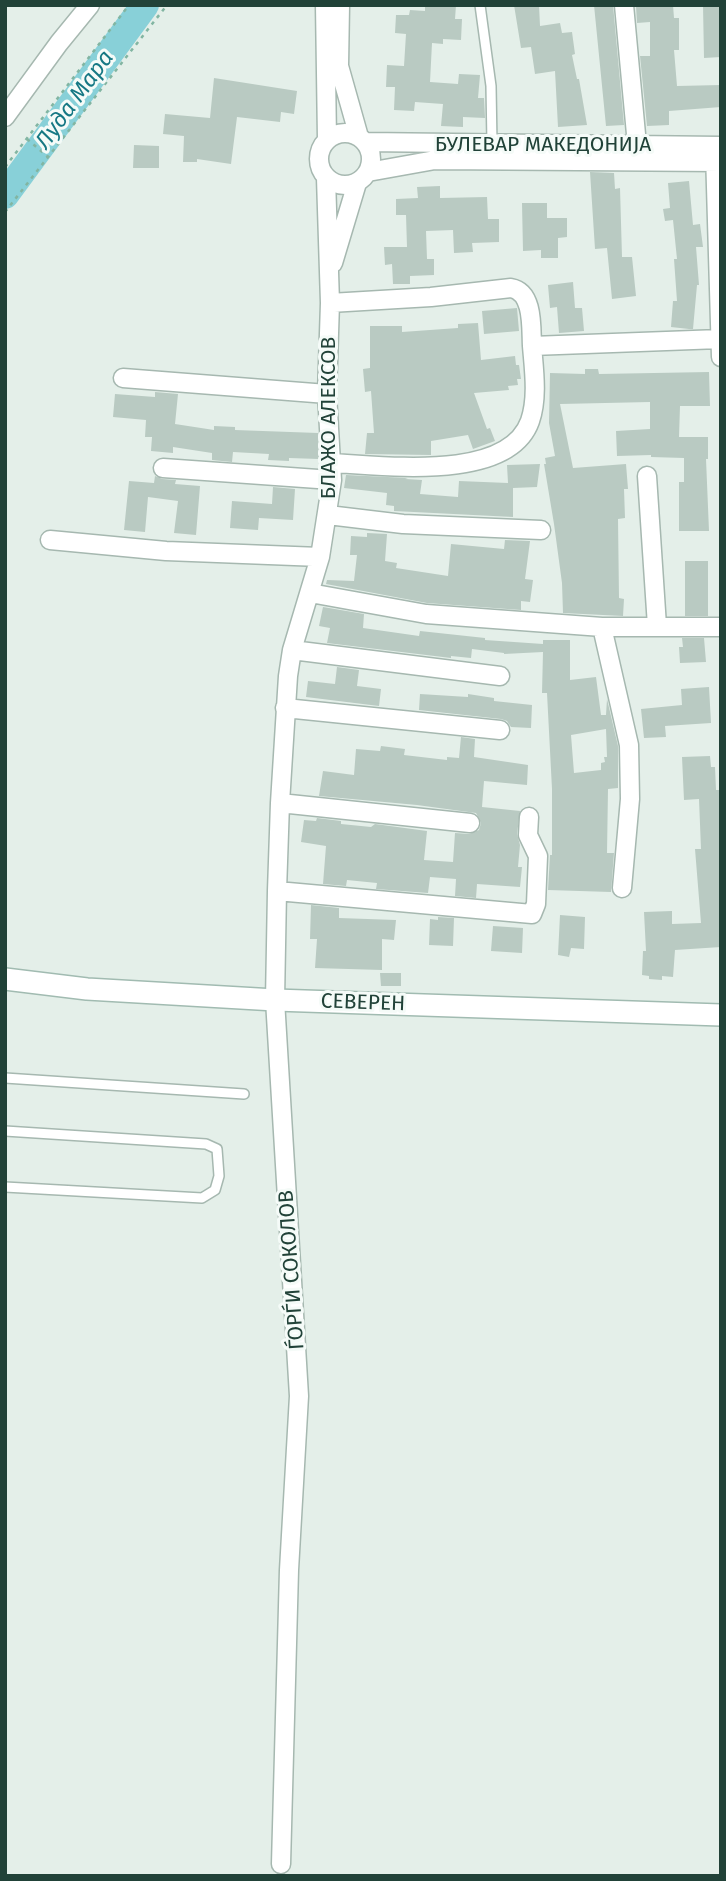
<!DOCTYPE html>
<meta charset="utf-8">
<style>
body{margin:0}
#map{position:relative;width:726px;height:1881px;overflow:hidden;background:#e4efe9;font-family:"Fira Sans",sans-serif}
canvas{display:block}
.frame{position:absolute;inset:0;border:7px solid #214238;pointer-events:none}
</style>
<div id="map">
<canvas width="726" height="1881"></canvas>
<div class="frame"></div>
</div>
<script>
const context = document.querySelector('canvas').getContext('2d');
context.lineJoin = 'round';
function strokePath(path, color, width, dash) {
  context.strokeStyle = color;
  context.lineWidth = width;
  context.lineCap = dash ? 'butt' : 'round';
  context.setLineDash(dash || []);
  context.stroke(path);
}
function paint(path, color) {
  context.fillStyle = color;
  context.fill(path, 'evenodd');
}
function label(font, color, halo, rows, align = 'center') {
  context.font = font + ' "Fira Sans",sans-serif';
  context.lineWidth = 6;
  context.setLineDash([]);
  context.textBaseline = 'middle';
  context.strokeStyle = halo;
  context.fillStyle = color;
  for (const [text, x, y, turn = 0] of rows) {
    context.save();
    context.translate(x, y);
    context.rotate((+turn || 0) * Math.PI / 180);
    context.textAlign = isNaN(turn) ? turn : align;
    if (halo) context.strokeText(text, 0, 0);
    context.fillText(text, 0, 0);
    context.restore();
  }
}
strokePath(new Path2D(`
 M5,195L145,5`), '#88d0d8', 28);
paint(new Path2D(`
 M425,5H456L455,19H462L461,40L443,39V44L432,43L430,82L458,84L459,74L480,75L478,98H484L485,118L463,117V127L441,126L443,104L415,102L414,111L394,110L395,87H386L387,65L404,66L406,34L395,33L396,15H409L410,10L425,11Z
 M514,5H539L540,26L560,23L562,33L572,32L575,54L572,55L577,79H579L587,125L558,127L555,71L535,74L531,47L521,48Z
 M594,5H613L624,125L606,126Z
 M673,5L674,18H679V50H674L677,86L721,85V107L669,111V125L647,126L640,56H650V22L637,23L636,6Z
 M703,5H721V57L704,58Z
 M214,78L297,91L294,114L281,112L280,122L237,117L231,164L197,159V162H183L184,136L163,134L165,114L210,118Z
 M134,145L159,146V168H133Z
 M590,172L614,173L615,189L620,188L622,257H632L636,296L612,299L607,248L595,249Z
 M689,181L693,225L700,224L703,247H696L699,285H697L693,329H689L671,327L673,301H677L674,259H677L673,220L665,221L663,209L670,208L668,183Z
 M440,186V198L487,197L488,219H499V242L472,243L473,252L454,253L453,230L426,231L427,259H434V275L410,276V284H393L392,264L385,265L384,247H407L406,215H396V199L418,198L417,187Z
 M522,203H547V218H567V237L558,238V258H541V250L523,251Z
 M573,282L575,308H582L584,331L559,333L557,307L550,308L548,285Z
 M517,308L519,331L484,334L482,311Z
 M478,323L481,360L515,356L516,365H519L521,379H517L518,385L508,386L509,390L474,393L487,429L490,428L495,441L473,449L468,435L431,441V455L365,454L367,433H374L371,391L365,392L363,369L370,368V326H402V332L458,328V324Z
 M585,369H598L599,374L709,372L710,406H680L679,437H708V459H706L709,531H679V482H684V458L651,457V455L617,456L616,431L650,429V402L560,404L573,468L626,464L628,489H624L625,518L618,519L619,598L624,599L623,616L563,613L562,583L554,524L544,464H546L545,458L555,456L549,423L550,373L585,374Z
 M155,392L178,394L175,424L214,430V426L235,427V430L318,433L319,459L289,458V461L268,460L269,454L233,452L232,462L212,460V453L173,447V453L151,451L152,437H145L146,420L113,417L115,394L155,397Z
 M540,464L537,487L513,488V517L394,511V506L386,505L387,493L344,488L346,475L408,478L405,479L422,480L420,494L458,497L459,481L508,483L507,465Z
 M155,476L162,479L176,480L175,484L200,486L196,535L174,533L178,501L148,497L145,532L124,530L129,481L154,483Z
 M273,487L295,489L293,520L259,518L258,530L230,528L232,501L272,504Z
 M367,533L387,534L385,561L397,563L396,568L448,576L451,544L504,549L505,540L530,541L525,579L533,580L530,602L521,601V610L427,603L326,584L327,580L354,581L357,555H350L351,536L367,537Z
 M685,561H708V616H685Z
 M323,607L364,614L363,628L419,636L420,631L485,638V640L543,644V640H570V680L596,677L601,715H606L607,699L618,746V788L608,789L607,853H614L611,892L548,890L550,855H552V789L547,693H542L543,652L504,654V653L472,649L471,658L451,656V658L327,643L330,628L319,626ZM606,729L607,757H604L605,762L601,763V770L574,773L571,735Z
 M682,638H704L706,662L680,663L679,647H683Z
 M337,667L359,670L357,686L381,689L379,706L306,697L308,681L335,684Z
 M709,687L711,723L665,726L666,737L644,738L641,709L682,705L681,689Z
 M420,694L468,697V694L494,698V701L532,705L531,728L511,727L507,721L501,719L419,710Z
 M461,737L475,739L474,757L528,765L527,785L484,781L482,807L520,811L517,834L520,845L518,867H522L520,887L477,884L476,898L455,896L456,879L430,877L428,893L376,889L377,883L347,880L346,886L323,884L326,846L301,842L304,820L316,821L317,818L341,821V824L371,827L375,824L427,831L424,860L453,862L455,833L469,834L479,830L481,823L476,813L417,805L319,796L323,771L354,775L356,749L380,751L381,746L405,749L404,755L447,760V757L459,758Z
 M710,756L711,767H715L716,790H720L721,809V947L675,950L673,977L662,976V980L649,979V976L642,975L643,951H646L644,912L672,911V924L701,923L695,849H701L699,799L684,800L682,757Z
 M311,905L339,908V918L396,920L394,940L382,939V970L315,968L317,939H310Z
 M560,915L585,917L584,949L571,948L569,957L558,955Z
 M438,917L454,918L453,946L429,945L430,919L438,920Z
 M493,926L523,928L522,953L491,951Z
 M380,973H401V986H381Z`), '#b9cac2');
const service = new Path2D(`
 M480,5L491,86L492,144
 M5,1078L244,1094
 M5,1131L206,1144L217,1149L219,1176L215,1190L202,1198L5,1187`);
const minor = new Path2D(`
 M325,5L327,140
 M340,5L339,66L359,137
 M624,5L637,145
 M5,117L59,43L90,5
 M319 159a26 26 0 1 1 52 0a26 26 0 1 1-52 0Z
 M365,142L721,146
 M715,153L721,357
 M368,172L435,160L721,162
 M333,263L357,183
 M330,303L431,297L511,288C534,292 531,328 532,346L720,339
 M123,378L327,394
 M331,463C382,465 508,483 530,421C538,398 534,370 532,346
 M163,468L332,480
 M647,476L657,626
 M328,515L403,524L541,530
 M50,540L166,551L320,557
 M310,593L426,614L602,627H721
 M602,627L629,745L630,799L622,888
 M292,650L500,676
 M285,708L500,730
 M280,803L470,823
 M277,891L532,914L536,904L538,856L528,835L529,817
 M281,1864L289,1570L299,1396L275,1000L277,891L280,803L288,676L292,650L320,557L332,480L327,394L330,303L326,178`);
const secondary = new Path2D(`
 M5,979L87,989L275,1000L721,1015`);
strokePath(service, '#a6b8b0', 12);
strokePath(minor, '#a6b8b0', 21);
strokePath(secondary, '#a1bbb1', 24);
strokePath(new Path2D(`
 M27,139L48,157
 M5,167L129,5
 M5,212L167,5`), '#82b5a2', 2.5, [3.5, 5]);
strokePath(service, '#fff', 9);
strokePath(minor, '#fff', 18);
strokePath(secondary, '#fff', 21);
label('21px', '#214238', '#f5fbf8', [
 ["БУЛЕВАР МАКЕДОНИЈА",543,145],
 ["БЛАЖО АЛЕКСОВ",329,418,-90],
 ["СЕВЕРЕН",363,1003,2],
 ["ЃОРЃИ СОКОЛОВ",292,1270,-94]
]);
label('italic 23px', '#167884', '#f5fbf8', [
 ["Луда Мара",75,100,-54]
]);
</script>
